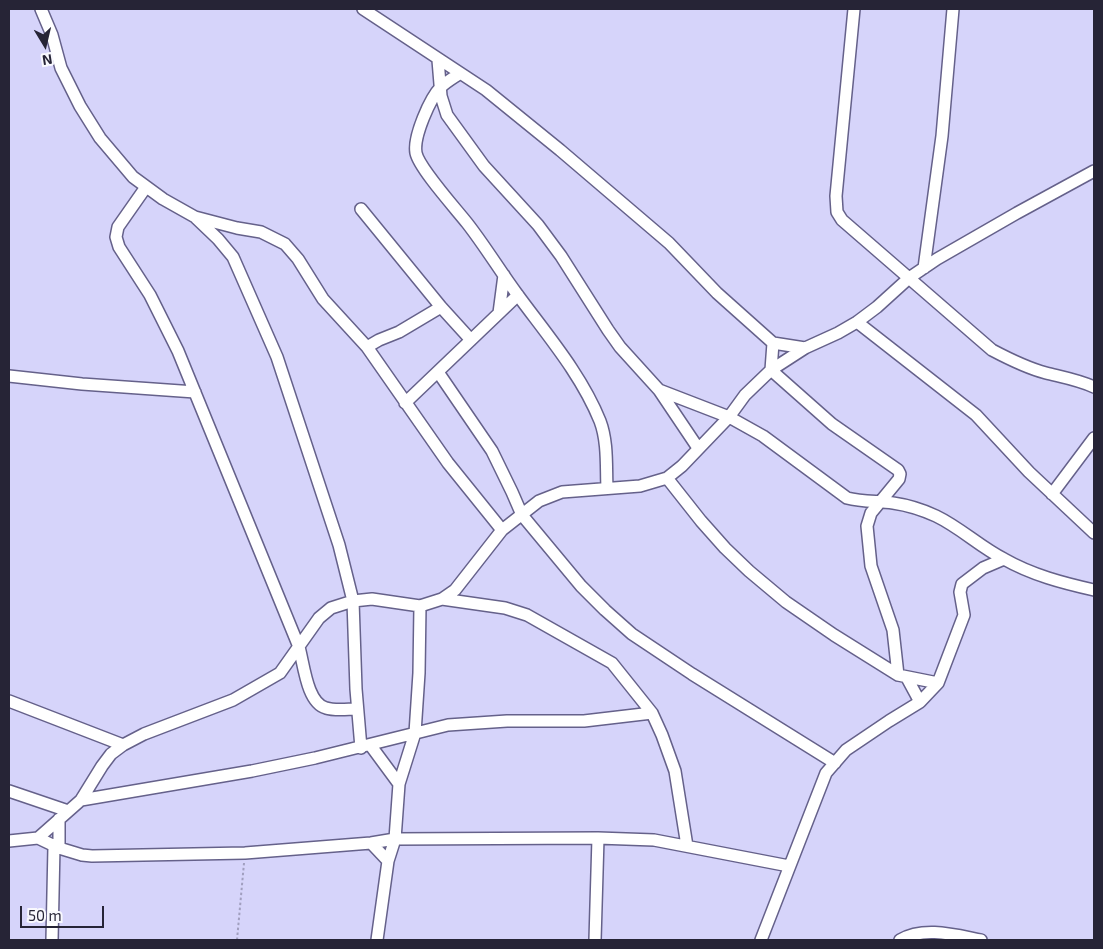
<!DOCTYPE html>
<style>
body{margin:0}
#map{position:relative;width:1103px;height:949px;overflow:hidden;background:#d6d4fa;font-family:"Exo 2",sans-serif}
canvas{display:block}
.frame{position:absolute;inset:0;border:10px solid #262436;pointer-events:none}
.north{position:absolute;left:20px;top:20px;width:50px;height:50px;-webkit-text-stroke:4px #f9f9fe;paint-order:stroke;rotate:171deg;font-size:14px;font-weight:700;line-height:20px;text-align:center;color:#262436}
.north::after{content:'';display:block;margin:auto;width:18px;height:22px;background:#262436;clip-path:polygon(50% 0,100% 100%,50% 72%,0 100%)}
.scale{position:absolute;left:20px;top:906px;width:84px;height:22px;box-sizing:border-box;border:2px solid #262436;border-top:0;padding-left:6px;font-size:15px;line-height:18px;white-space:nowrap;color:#262436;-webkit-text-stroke:4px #f9f9fe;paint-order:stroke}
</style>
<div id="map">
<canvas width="1103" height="949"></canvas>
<div class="frame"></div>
<div class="north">N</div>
<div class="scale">50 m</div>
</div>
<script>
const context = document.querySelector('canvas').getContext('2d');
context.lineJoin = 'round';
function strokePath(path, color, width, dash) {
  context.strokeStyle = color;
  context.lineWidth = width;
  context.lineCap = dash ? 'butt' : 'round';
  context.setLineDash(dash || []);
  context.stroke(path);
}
const minor = new Path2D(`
 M41,9L52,35L61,68L80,106L100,138L133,177L163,199L195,217L237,228L261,232L285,244L298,259L323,299L367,347L448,463L502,530
 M363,9L486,90L560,150L669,243L717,293L773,343L805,348
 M854,9L836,196L837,212L842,220L992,350C1009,359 1027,368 1046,373C1062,377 1079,380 1094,387
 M438,60L441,96L447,115L484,166L538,225L561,256L608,330L620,347L659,390L698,448
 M459,74C453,78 446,82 441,87C430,98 413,137 416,153C419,168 456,209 467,223C485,246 500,271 517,294C547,335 581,374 600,421C608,442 606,467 607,488
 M146,187L118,227L116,237L119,247L150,295L178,351L299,647C304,665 307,703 326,708C335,711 348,709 357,709
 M361,209L441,307L471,340
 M196,218L218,239L233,257L277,357L339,545L353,601L356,689L361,748
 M924,268L942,136L953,9
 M499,313L504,275
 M857,322L976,415L1029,472L1094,533
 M773,343L771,370L832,424L898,470L900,474L899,479L871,513L867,526L871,566L893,630L898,675
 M367,347L379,340L399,332L441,307
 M438,372L492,451L512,492L522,515L581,586L605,610L632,634L692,674L835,763
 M9,376L82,384L195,392
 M659,390L729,417L763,436L847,498C862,502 877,501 893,503C907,505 923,510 936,516C961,528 980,547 1004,559C1032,575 1063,583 1094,590
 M405,403L518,295
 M667,478L701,521L725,548L749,571L786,602L834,635L898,675L938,683
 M1052,494L1094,438
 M442,599L505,608L527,615L612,663L652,713L662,735L675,771L687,846
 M907,678L920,702
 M9,701L123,745
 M371,746L399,784
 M9,791L68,811
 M81,800L252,771L315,758L448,725L507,721H584L652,713
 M59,819V848
 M38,838L59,848L82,855L92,856L245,853L371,843L395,839L598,838L654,840L789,866
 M9,841L38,838L81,800L102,766L111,754L123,745L144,734L233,700L280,673L319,618L331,608L353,601L372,599L420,606L442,599L455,590L502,530L539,501L562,492L640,486L667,478L682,466L729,417L745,395L771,370L805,348L838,333L857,322L877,307L909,278L937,259L1017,213L1094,171
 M371,843L388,861
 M52,940L54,846
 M377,940L388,861L395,839L399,784L415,733L419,673L420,606
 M595,940L598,838
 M761,940L826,773L846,750L889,721L920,702L938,683L964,615L960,592L962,584L983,568L1004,559
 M900,940C924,926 955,935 981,940`);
strokePath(minor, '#65618a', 14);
strokePath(new Path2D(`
 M237,940L244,863`), '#a19fbf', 2, [2.5, 2.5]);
strokePath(minor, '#fff', 11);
</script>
